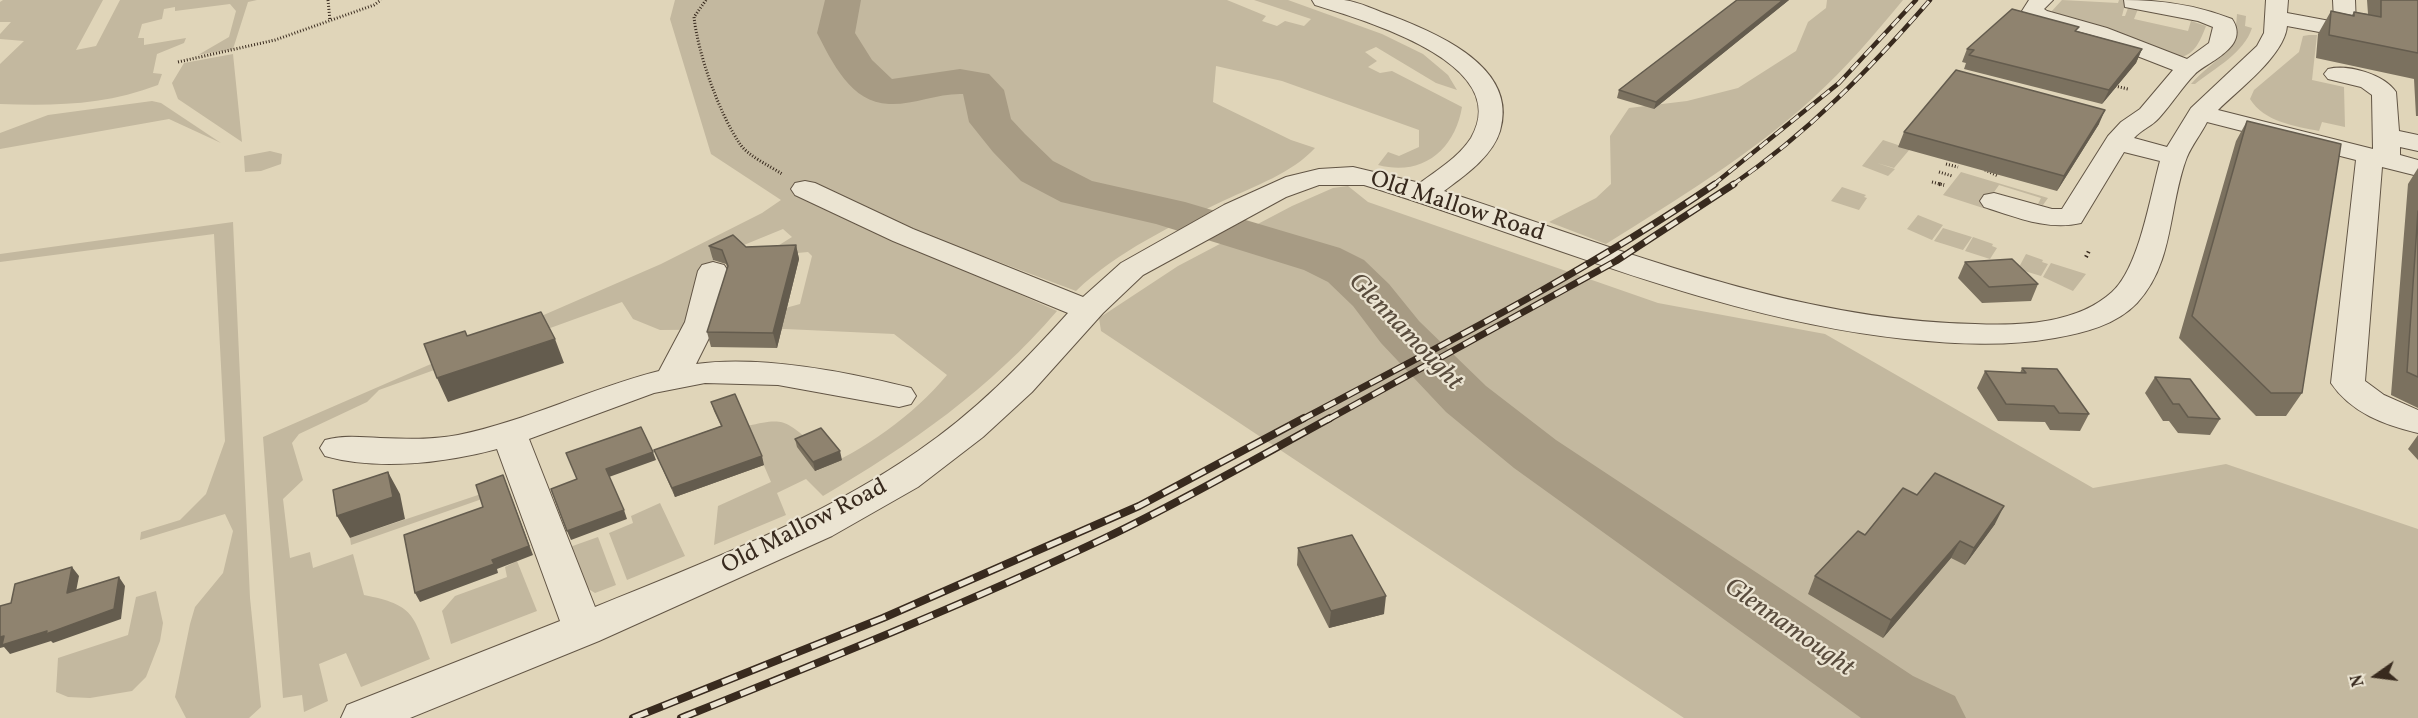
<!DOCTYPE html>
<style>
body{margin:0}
#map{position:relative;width:2418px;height:718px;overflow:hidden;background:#e0d5b9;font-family:Vollkorn,serif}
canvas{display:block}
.north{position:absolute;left:2346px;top:646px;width:60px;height:60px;-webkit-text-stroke:4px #ebe4d2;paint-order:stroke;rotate:256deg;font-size:16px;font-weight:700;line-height:24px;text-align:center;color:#382a1e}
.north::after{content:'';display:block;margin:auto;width:21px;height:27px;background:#382a1e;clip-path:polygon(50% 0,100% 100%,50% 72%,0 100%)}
</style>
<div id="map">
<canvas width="2418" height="718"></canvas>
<div class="north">N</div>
</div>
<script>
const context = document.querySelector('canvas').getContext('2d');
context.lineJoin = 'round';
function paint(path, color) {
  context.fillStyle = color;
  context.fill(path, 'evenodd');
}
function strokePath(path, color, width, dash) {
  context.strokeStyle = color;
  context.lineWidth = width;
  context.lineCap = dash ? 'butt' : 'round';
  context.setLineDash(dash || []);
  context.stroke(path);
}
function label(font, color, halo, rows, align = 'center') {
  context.font = font + ' Vollkorn,serif';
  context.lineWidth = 4.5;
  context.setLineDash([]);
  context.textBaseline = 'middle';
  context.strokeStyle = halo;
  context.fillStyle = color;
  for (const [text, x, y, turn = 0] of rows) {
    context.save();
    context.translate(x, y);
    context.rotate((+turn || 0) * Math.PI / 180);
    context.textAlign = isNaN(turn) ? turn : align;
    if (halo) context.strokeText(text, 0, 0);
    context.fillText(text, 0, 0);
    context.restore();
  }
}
paint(new Path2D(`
 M3,0H103L76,50L96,46L120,0H257L248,2L233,49L198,55L229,37L236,11L230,4L175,11V7L164,9L162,19L142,24L138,38H144V45L186,38L184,43L157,54L153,73L162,74L158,85C106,105 55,106 0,104V64L24,41L0,39V34L11,22H0V2Z
 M675,0H1227L1266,16L1262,21L1277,26L1285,21L1304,26L1311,19L1254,0H1288L1382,34L1423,54L1448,75L1457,90L1436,83L1376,47L1365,52L1377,61L1368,67L1380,73L1392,71L1462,107C1455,149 1423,177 1378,165L1388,152L1399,156L1419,147V130L1282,81L1216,66L1213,102L1291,140L1315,148C1292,173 1255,186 1225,200C1175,224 1116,252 1076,291L805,189L793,194L1057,311C991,388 909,446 823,496L806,479L777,493L786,515L714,545L718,506L771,482L747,426C782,418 784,419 811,442L816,471C864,450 913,416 947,375L894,334L785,329L660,330L633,319L622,302L379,390L367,402L299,434L292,443L303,480L283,499L290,558L310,552L313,568L353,554L364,595C415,605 413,615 430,659L361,687L346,653L319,664L328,701L304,712L302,695L283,698L263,437L661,264L762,213L781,200L711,154L670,19ZM783,229L792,237L776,247V255L808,252L812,256L800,304L771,312L716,304L728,264L719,267L712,258Z
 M1827,0H1903C1875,34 1845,69 1813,98C1752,154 1676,200 1606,244L1549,222L1596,198L1611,184L1610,136L1629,108L1687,101L1738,88L1796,51L1808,22L1826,8Z
 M2062,0L2118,3L2119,0H2126L2122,16H2125L2128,8L2138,9L2134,19L2188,31L2191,21L2206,26C2201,39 2195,55 2180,57L2050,13Z
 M2237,14L2246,16L2245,26L2252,28C2244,53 2215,68 2195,84H2191C2215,57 2235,57 2237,14Z
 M2309,35H2317L2312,80L2344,87L2345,127L2322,122L2319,131C2295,126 2264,122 2250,99L2254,90L2299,52L2303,36Z
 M233,54L242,142L178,99L172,83L184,63Z
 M152,101L161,103L221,143L169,119L0,149V133L48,115Z
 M1883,140L1910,149L1894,168L1877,163L1895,169L1888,176L1862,166Z
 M270,151L282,154L281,164L261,171L245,172L244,156Z
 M1961,172L2048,198L2043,205L2038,204L2041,198L1999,185L1983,208L1943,195Z
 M1348,186L1368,202L1658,303L1825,334L2093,488L2226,464L2418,529V718H1684L1101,331L1099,318L1178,266L1292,206L1333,188Z
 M1842,187L1866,195L1864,197L1867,198L1859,210L1831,201Z
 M1918,215L1943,225L1932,240L1907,229Z
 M233,222L250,598L261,707L249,718H186L175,697L190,624L195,607L223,573L233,531L225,514L140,540L141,532L180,520L206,494L225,441L214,234L0,262V254Z
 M1943,228L1972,237L1963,250L1934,241Z
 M1973,237L1993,244L1992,246L1997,248L1990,259L1965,251Z
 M2026,254L2043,260L2042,262L2048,264L2041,276L2018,269Z
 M2051,263L2086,274L2073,291L2043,277Z
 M481,494L482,499L351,545L350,538Z
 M660,503L685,556L627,580L609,533L633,523L631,516Z
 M598,537L616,585L595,593L582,585L567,548Z
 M517,561L537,611L451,644L442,611L455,596L507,577L505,567Z
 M156,591L163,623L160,641L146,677L132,691L90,698L68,697L56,692L58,658L128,635L136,597Z`), '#c3b89f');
paint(new Path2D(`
 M825,0H861L855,33L872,60L892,79L960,69L989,74L1004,90L1011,119L1025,134L1053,161L1092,181L1185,202L1340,248L1364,260L1389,284L1419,321L1486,386L1556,440L1913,676L1955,696L1966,718H1861L1514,468L1446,412L1381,343L1353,306L1328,282L1304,270L1156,224L1061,202L1021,181L993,152L969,122L963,94C938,93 914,105 889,104C851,103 832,62 817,33Z`), '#a79b84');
const minor = new Path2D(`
 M1312,0C1323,0 1334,0 1344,0C1360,2 1377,11 1392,16C1439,34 1519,68 1500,131C1492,157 1464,176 1444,191C1618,248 1789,320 1975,324C2020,326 2077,324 2112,292C2139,268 2150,197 2160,161L2124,152L2081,223C2048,231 2016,217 1984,207L1980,201L1984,195L1994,193L2052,209H2062L2108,136L2121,122L2140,109L2173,70L2091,38L2031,21L2022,11L2029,0H2053L2044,9L2047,11L2107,28L2187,59L2209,43L2213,27L2198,21L2125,7L2124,0C2161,0 2197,5 2232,19C2251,47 2207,62 2195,74C2182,87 2172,104 2159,118C2152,126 2141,130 2134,138L2167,147L2191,108L2257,46L2264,33L2266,0H2288L2287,13L2330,21H2334L2333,0H2355L2356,26L2353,31L2330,34L2287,26C2285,55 2238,90 2218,110L2373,149L2372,95L2361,87L2328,79L2324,74L2328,69C2348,64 2384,74 2396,92L2399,131L2418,135V151L2400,147V155L2418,160V176L2382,167L2365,381L2384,395L2418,410V433C2385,425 2351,413 2331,383L2356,160L2207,122C2201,134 2192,145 2187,157C2168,206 2175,262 2137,303C2116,325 2084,333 2055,338C2005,347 1955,344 1905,339C1718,319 1543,240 1364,185H1319L1286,197L1143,275L1103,313L1032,392L983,437L918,487L832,536L599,641L410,718H341L347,705L560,621L497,449C445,463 378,471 325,456L320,448L325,440C343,435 361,437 380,438C406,439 432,440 458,435C527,421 591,388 659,371L685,322L698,271L702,265L713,262L724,265L728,271L717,322L696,364C760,355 849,372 911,388L916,396L911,404L899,407L778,385L705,383L654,393L529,439L595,607C705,562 820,519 918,451C975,412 1022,364 1068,313L893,241L795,195L791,189L795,183L805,181L815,183L913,229L1083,297L1121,263L1224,205L1286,177L1319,169L1353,167L1420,183C1437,170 1459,157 1471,138C1515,63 1363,20 1315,5Z`);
strokePath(minor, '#625545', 2);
strokePath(new Path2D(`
 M328,0L330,21
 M706,0L694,17C698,54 719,113 740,144C748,156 770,166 782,174
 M178,62L275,40L374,5L381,0
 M2115,86L2128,89
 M1946,164L1958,167
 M1985,170L1998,176
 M1939,172L1952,176
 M1932,182L1944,185`), '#382a1e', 3, [1, 2]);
strokePath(new Path2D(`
 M1939,184L1944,185
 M2086,257L2090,249`), '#382a1e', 4, [1.5, 3]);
paint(minor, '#ebe4d2');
const railFar2 = new Path2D(`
 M1713,185L1839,83L1916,0
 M1732,185C1808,133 1870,69 1930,0`);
const railFar1 = new Path2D(`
 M1301,420C1442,345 1584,273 1715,184
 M1327,420L1616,261L1734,184`);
const rail = new Path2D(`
 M633,718L883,618L1139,506L1304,418
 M681,718C823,661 966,604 1105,538C1181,502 1255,459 1330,418`);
strokePath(railFar2, '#382a1e', 4.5);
strokePath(railFar1, '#382a1e', 7);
strokePath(rail, '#382a1e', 8);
strokePath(railFar2, '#ebe4d2', 3, [10]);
strokePath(railFar1, '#ebe4d2', 4.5, [13]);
strokePath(rail, '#ebe4d2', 5, [16]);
paint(new Path2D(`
 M1737,0H1789L1654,109L1617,98L1619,90Z
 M2367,0H2418V116H2416L2414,79L2316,58L2318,34L2331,11L2352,15L2354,12L2368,14Z
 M2077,31L2142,49L2136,63L2102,104L1964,69L1966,63L1962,62L1967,49Z
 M2247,121L2302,393L2286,416H2256L2179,338L2236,141Z
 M2099,124L2057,191L1898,147L1904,132Z
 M2418,168V408L2391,395L2408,184Z
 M796,245L799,259L777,348L711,347L707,332L728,268L726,264L713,260L709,246L746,247Z
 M1965,262L2038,284L2031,301L1982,303L1958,278Z
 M2022,368L2089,414L2080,431L2050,430L2045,422L1998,421L1977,388L1985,371L2020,373Z
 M2155,377L2220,419L2210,435L2178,433L2169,421H2163L2145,393Z
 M711,402L764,465L675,497L654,450L721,426L714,411Z
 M2418,435V460L2408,449Z
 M795,439L842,460L815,471L797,447Z
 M1917,495L1995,524L1965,565L1951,558L1883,638L1808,594L1815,576L1865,535Z
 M1298,548L1384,614L1329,628L1297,565Z`), '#7b715f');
paint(new Path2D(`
 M1783,0H1789L1654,109L1656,102Z
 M2142,49L2136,63L2102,104L2109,90Z
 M2105,110L2099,124L2057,191L2064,176Z
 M796,245L799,259L777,348L773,333Z
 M555,339L564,363L448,402L437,378Z
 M840,451L842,460L815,471L813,462Z
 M653,452L656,460L609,477L606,469Z
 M762,456L764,465L675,497L672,488Z
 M388,472L400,494L405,519L350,538L337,516Z
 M503,475L533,555L497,569L498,573L420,602L415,593L492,560Z
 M2004,506L1995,524L1965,565L1974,548Z
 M624,510L627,519L571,540L567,531Z
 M1960,541L1951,558L1883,638L1891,620Z
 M72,567L79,576L74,602L67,593Z
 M119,577L125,586L121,619L53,643L51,641L10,654L4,647L0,648V637Z
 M1386,596L1384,614L1329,628L1331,611Z`), '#645c4e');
const building = new Path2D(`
 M1737,0H1783L1656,102L1619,90Z
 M2381,0H2418V53L2329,35L2331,11L2354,16V12L2381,17Z
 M2012,9L2079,27L2075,31L2142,49L2109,90L1969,55L1974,50L1967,49Z
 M1956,70L2105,110L2064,176L1904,132Z
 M2247,121L2341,144L2302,393H2271L2192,316Z
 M2418,211V377L2407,372Z
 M733,235L746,247L796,245L773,333L707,332L728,266L722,250L709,246Z
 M2012,259L2038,284L1989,287L1965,262Z
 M541,312L555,339L437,378L424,344L465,331L467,336Z
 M2022,368L2057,369L2089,414L2059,413L2054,406L2006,404L1985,371L2026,373Z
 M2155,377L2190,379L2220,419L2188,417L2179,404H2173Z
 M735,394L762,456L672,488L654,450L722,426L711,402Z
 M641,427L653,452L606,469L624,510L567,531L551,489L577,479L566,453Z
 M821,428L840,451L813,462L795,439Z
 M388,472L393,497L337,516L333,490Z
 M1935,473L2004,506L1974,548L1960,541L1891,620L1815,576L1858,531L1865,535L1903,488L1917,495Z
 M503,475L529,546L492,560L494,564L415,593L404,535L483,507L476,485Z
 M1352,535L1386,596L1331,611L1298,548Z
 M72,567L67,593L119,577L114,609L46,634L47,631L2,645L4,636L0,637V606L11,603L15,584Z`);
paint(building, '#8f836f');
strokePath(building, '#645c4e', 1.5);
label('24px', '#382a1e', '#ebe4d2', [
 ["Old Mallow Road",1457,208,18],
 ["Old Mallow Road",805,528,-27]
]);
label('italic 26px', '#594c3d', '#ebe4d2', [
 ["Glennamought",1404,333,46],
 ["Glennamought",1788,629,35]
]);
</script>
